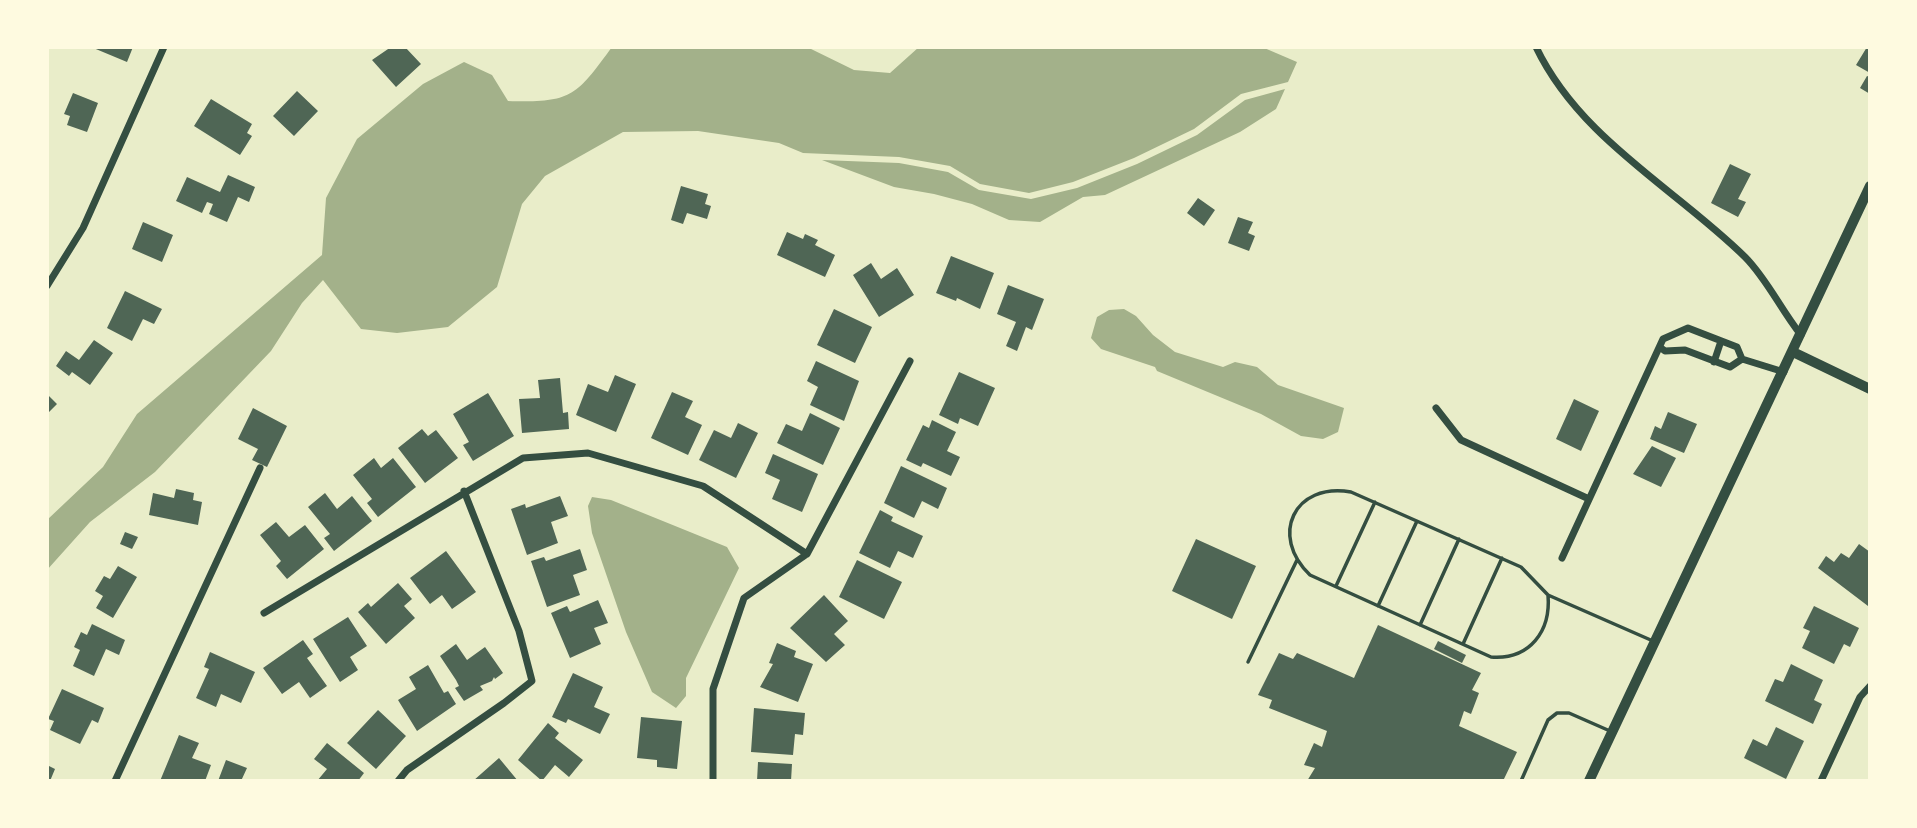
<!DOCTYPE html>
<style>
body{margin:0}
#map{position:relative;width:1917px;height:828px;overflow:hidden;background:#e9edc9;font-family:"Alegreya Sans",sans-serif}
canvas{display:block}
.frame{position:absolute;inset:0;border:49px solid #fefae0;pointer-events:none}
</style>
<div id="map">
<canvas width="1917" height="828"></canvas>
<div class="frame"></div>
</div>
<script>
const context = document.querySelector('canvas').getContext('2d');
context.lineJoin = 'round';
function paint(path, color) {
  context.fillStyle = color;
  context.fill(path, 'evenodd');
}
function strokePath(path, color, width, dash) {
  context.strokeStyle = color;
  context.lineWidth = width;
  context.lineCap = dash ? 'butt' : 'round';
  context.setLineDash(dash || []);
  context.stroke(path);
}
paint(new Path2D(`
 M612,47H807L854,70L890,73L919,47H1262L1297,62L1288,82L1241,94L1194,129L1134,158L1073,182L1029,193L980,184L950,166L899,157L803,153L779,143L698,131L623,132L545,176L522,204L497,287L448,327L397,333L361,329L323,280L302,303L271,351L155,472L90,522L47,570V520L103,467L137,414L322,255L326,198L357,139L423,84L464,62L492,75L508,101C572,103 576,96 612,47Z
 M1285,89L1276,109L1240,132L1105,195L1083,197L1040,222L1009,220L972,204L934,194L894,187L822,160L899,163L948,172L979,190L1031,199L1077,188L1137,164L1197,135L1245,100Z
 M1124,309L1136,316L1153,335L1175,352L1223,367L1235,362L1257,367L1278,385L1344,408L1338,432L1323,439L1301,436L1261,414L1157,371L1155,367L1101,349L1091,338L1097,317L1109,310Z
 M592,497L611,500L727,547L739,568L686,678V696L676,708L652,692L626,632L592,533L588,506Z`), '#a3b18a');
paint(new Path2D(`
 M91,47H133L127,62Z
 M391,47H405L421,64L396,87L372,60Z
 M1867,47H1870V73L1856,65Z
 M1867,76L1870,77V94L1860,88Z
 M297,91L318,111L294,136L273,116Z
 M73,93L98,103L87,132L67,125L70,116L64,114Z
 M211,99L252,124L247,133L252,136L240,155L194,126Z
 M1730,164L1751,174L1738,199L1746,202L1738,217L1711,203Z
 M228,175L255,187L249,202L238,197L227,222L209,214L213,204L207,202L202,213L176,201L187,177L220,192Z
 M681,186L708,194L705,204L711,206L707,219L687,213L683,224L671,220Z
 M1198,198L1215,210L1204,226L1187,213Z
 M1238,217L1253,222L1248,233L1255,236L1249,251L1228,243Z
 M143,222L173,235L162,262L132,249Z
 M787,232L803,239L805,234L818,240L815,245L835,255L825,277L777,255Z
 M951,256L994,273L980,309L957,298L956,301L936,293Z
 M871,263L881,279L897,268L914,295L879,317L853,275Z
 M1008,285L1044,299L1032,330L1026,327L1017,351L1006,346L1016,322L997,314Z
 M125,291L162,309L154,324L143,319L132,341L107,328Z
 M834,309L872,327L855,363L817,345Z
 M94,340L113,353L90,385L72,372L69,376L56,366L66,351L79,360Z
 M816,361L859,381L844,421L810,405L818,387L807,381Z
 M959,372L995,388L978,426L960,418L958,424L939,415Z
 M615,375L636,384L616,432L576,415L588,384L608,392Z
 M560,378L563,413L568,412L569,429L522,433L519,399L540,398L538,380Z
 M672,392L693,401L685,417L702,425L688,455L651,438Z
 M488,393L514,436L473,461L463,445L469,442L453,414Z
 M47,394L57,404L47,414Z
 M1574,399L1599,411L1581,451L1556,439Z
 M253,408L287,426L267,467L252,460L258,449L238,439Z
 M1668,412L1697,424L1684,453L1650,439L1655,426L1661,429Z
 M810,413L840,428L823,465L777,443L786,424L802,431Z
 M932,420L956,432L947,451L960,457L951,476L923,463L921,467L906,460L923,425L929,428Z
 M738,423L758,433L736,478L699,460L714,430L731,438Z
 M422,429L428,436L436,430L458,458L425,483L398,448Z
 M1652,446L1676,458L1661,487L1633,474Z
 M773,454L818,474L802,512L772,499L780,480L765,473Z
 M374,458L381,468L393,458L416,487L378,517L367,503L372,499L353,475Z
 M901,466L947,488L938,509L922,501L914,518L884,503Z
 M176,489L194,493L193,500L202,502L198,525L149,515L153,493L174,498Z
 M325,493L337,509L352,496L372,521L334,551L324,538L330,534L308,507Z
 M560,496L568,516L551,522L558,543L527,555L511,509L525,504L526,508Z
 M880,510L893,517L891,521L923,536L913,558L898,551L890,568L859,553Z
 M276,522L289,537L305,525L324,549L287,579L276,566L281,561L260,535Z
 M125,532L138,537L132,549L120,544Z
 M1196,539L1256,566L1232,619L1172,591Z
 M1859,544L1870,552L1868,606L1818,568L1826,556L1834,562L1841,553L1849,558Z
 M580,549L587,570L573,575L580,595L547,607L531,561L544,557L546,561Z
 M446,551L476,592L452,609L442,595L430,604L410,578Z
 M857,560L902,582L884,619L839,597Z
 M118,566L137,577L113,618L96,608L103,596L95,591L104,576L110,579Z
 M398,583L412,599L404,606L415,618L386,644L358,612L368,603L371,607Z
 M824,595L848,621L834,634L845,645L826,662L790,628Z
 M598,600L608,623L594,628L601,644L570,658L551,613L567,606L570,612Z
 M1814,606L1859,628L1850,647L1844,644L1834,664L1802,648L1810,631L1803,628Z
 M348,617L367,646L350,657L358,670L340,682L313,639Z
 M92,624L125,640L119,655L106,649L94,676L73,666L80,650L74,647L81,632L87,635Z
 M1378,625L1481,673L1472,690L1479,693L1471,714L1464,711L1459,726L1517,752L1503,781H1307L1315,768L1304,765L1314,743L1322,747L1327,731L1269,708L1272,700L1258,695L1279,653L1293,659L1297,653L1354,678Z
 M303,640L313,654L307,658L327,686L310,698L299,682L282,694L263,668Z
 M1438,641L1466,655L1462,663L1434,649Z
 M777,643L796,651L794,657L813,664L798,702L760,687L773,664L769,663Z
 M456,644L467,660L485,647L503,673L495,679L494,677L492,681L480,686L483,690L464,701L455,688L459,686L456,680L440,656Z
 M210,652L255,672L241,703L221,694L216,707L196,698L209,669L204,667Z
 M1791,664L1823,680L1814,700L1822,704L1813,724L1765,701L1775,679L1783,682Z
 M428,665L444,693L448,691L456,704L417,731L398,700L416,689L409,677Z
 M573,673L603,687L594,707L610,714L600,734L568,719L566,723L552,717Z
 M62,689L104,708L98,723L92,720L80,744L50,730L54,721L48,719Z
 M754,708L805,713L803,735L795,734L793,755L751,752Z
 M378,710L406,736L376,769L347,743Z
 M641,717L682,721L677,769L657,767V760L637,758Z
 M548,723L559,733L555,738L583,760L569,777L555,765L542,781L518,760Z
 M1776,727L1804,741L1786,779L1744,758L1753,739L1767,746Z
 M179,735L199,743L192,758L211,765L205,781H160Z
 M327,743L364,773L358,781H317L327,769L314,759Z
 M499,758L518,781H473Z
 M226,760L247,768L241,781H218Z
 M758,762L792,764L791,781H757Z
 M47,765L55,769L50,781H47Z`), '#4f6655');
strokePath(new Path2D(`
 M1336,586L1375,502
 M1548,595C1551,631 1530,660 1491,657L1310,575C1269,536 1294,482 1351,492L1521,567L1548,595L1653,641
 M1378,606L1417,521
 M1420,625L1459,539
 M1463,644L1502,558
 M1248,662L1297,560
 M1521,781L1548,720L1557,713H1569L1610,731`), '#344e41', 3.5);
strokePath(new Path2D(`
 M1536,47C1580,139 1675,188 1745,257C1767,279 1781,310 1801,335
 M47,286L83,228L164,47
 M1661,348L1665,351L1685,350L1730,367L1742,359
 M1742,359L1784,372
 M1714,362L1721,341
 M1436,408L1461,440L1589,499
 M1562,558L1663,339L1688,328L1737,347L1742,359
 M264,613L523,458L588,453L703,486L807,554
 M115,781L260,468
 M398,781L407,770L504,703L532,681L519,631L464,491
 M713,781V689L744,598L807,554L910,361
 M1821,781L1860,697L1870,686`), '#344e41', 7);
strokePath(new Path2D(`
 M1793,352L1870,389
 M1589,781L1870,186`), '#344e41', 10);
</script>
